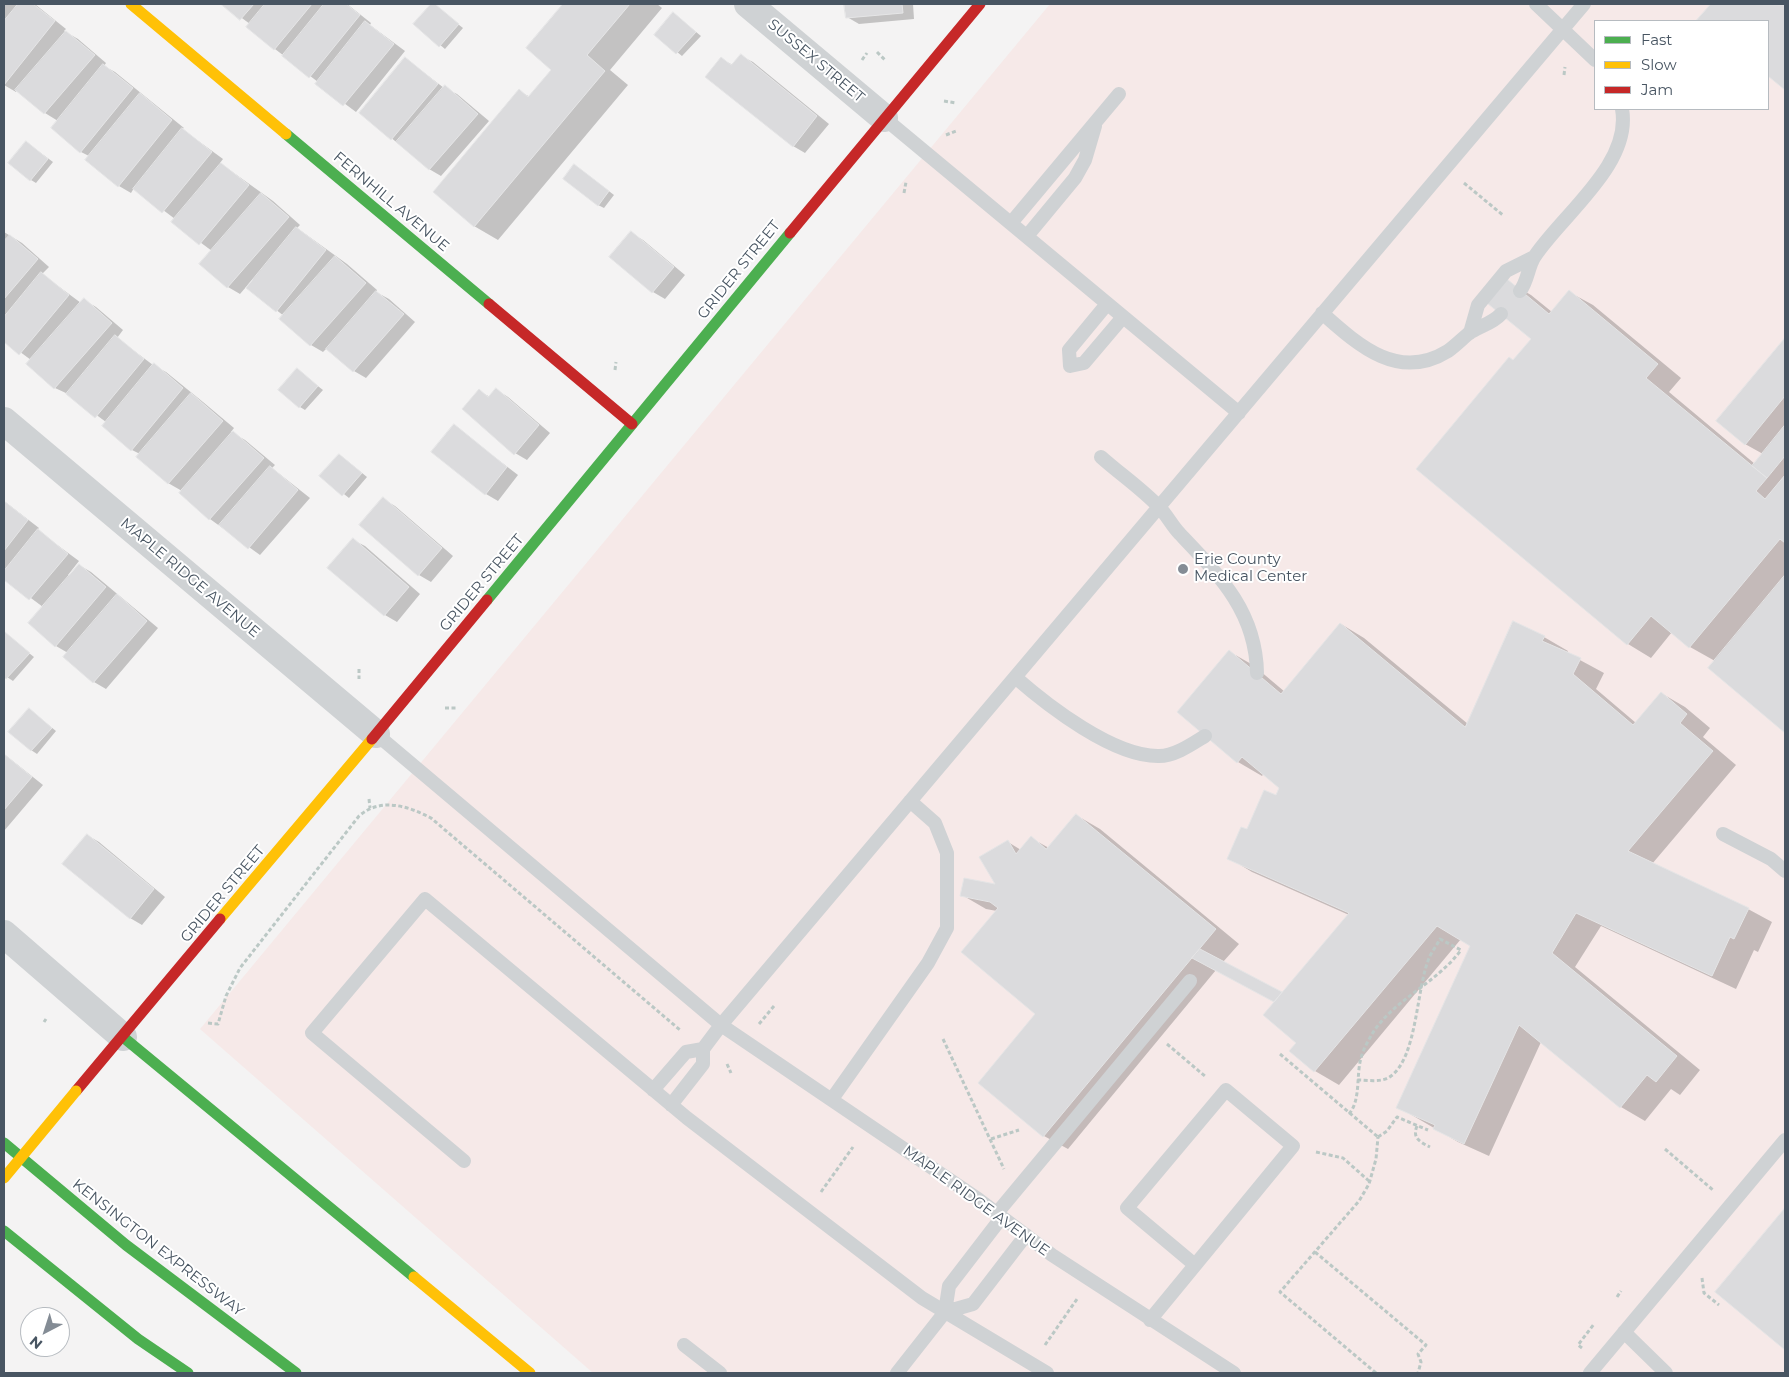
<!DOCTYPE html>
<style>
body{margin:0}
#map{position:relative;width:1789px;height:1377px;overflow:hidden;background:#f4f3f3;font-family:Montserrat,sans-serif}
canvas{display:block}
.frame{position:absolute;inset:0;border:5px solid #485562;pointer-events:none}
.legend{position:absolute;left:1594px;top:20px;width:175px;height:90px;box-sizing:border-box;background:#fff;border:1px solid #b6bbc0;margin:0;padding:6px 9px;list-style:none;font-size:15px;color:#485562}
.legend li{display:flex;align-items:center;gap:10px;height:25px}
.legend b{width:25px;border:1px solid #b6bbc0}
.north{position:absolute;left:20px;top:1307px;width:50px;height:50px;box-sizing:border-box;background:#fff;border:1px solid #b6bbc0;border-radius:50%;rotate:220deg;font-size:14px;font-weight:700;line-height:20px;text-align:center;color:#485562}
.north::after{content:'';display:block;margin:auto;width:18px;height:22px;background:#848c95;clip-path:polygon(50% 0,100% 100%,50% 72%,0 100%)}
</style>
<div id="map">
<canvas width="1789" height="1377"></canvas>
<div class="frame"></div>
<ul class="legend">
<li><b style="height:6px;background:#4caf50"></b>Fast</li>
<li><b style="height:6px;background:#ffc107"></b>Slow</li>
<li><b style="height:6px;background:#c62828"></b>Jam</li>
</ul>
<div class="north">N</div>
</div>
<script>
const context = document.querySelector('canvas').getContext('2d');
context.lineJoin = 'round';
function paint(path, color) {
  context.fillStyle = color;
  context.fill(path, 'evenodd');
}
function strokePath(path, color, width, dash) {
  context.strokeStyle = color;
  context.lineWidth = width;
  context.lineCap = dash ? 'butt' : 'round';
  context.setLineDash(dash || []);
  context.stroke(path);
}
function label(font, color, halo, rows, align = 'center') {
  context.font = font + ' Montserrat,sans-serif';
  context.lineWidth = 4;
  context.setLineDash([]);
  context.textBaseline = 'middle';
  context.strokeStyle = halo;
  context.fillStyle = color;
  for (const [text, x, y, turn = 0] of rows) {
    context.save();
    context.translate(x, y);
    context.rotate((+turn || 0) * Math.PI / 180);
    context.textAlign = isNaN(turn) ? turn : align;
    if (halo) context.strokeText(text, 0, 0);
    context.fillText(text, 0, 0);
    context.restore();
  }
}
paint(new Path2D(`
 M1050,4H1785V1373H593L200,1029ZM1595,21H1768V109H1595Z`), '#f6e9e8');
paint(new Path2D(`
 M4,4L36,5L66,29L64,31L78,39L106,63L104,66L115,72L184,128L182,129L223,159L220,163L273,201L300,225L297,228L347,264L377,290L376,292L389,299L415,322L366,378L354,371L327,348L323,352L311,345L281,319L284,316L248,288L254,281L252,280L240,294L228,287L212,251L173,222L175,219L134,188L131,193L119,186L89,156L81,152L58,121L45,113L17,90L16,92L4,85Z
 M223,4H347L371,23L370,25L405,51L356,112L317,83L318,82L275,49L250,24Z
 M432,4L463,28L445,49L415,24Z
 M564,4H657L662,8L610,70L628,85L498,240L474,226L519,91L530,97L553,69L527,48Z
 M845,4H913L914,19L859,24L847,17Z
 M1712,4H1785V89L1768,74V21H1698Z
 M674,14L701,36L682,56L656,35Z
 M741,56L753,62L829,124L805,153L793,146L721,59L733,65Z
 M405,58L444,88L457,94L489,121L441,176L429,169L361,113Z
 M26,142L53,162L36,183L31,180Z
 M580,169L614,195L604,208L598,205Z
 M4,232L22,243L49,267L42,274L81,303L84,300L96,307L123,330L117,338L153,365L166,372L203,402L234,428L231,432L245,440L275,465L272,468L310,498L260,555L210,519L181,493L182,491L168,483L140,454L132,450L106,422L68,394L55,388L31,360L4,340Z
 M631,233L643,240L685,275L665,299L653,292L611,257Z
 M1507,281L1531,295L1552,312L1569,292L1593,305L1681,378L1669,392L1755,464L1763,454L1745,444L1718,421L1785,340V731L1709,668L1715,661L1690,647L1672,632L1651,658L1628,644L1514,361L1533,339Z
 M297,370L323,390L305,410L300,407Z
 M497,390L508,397L550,433L527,460L515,453L479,391L490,397Z
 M454,426L518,475L498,501L486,494Z
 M340,455L367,477L349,498L321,476Z
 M383,499L395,506L453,556L431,582L419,575Z
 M4,501L39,528L37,530L79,561L68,575L70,576L79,565L91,572L158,628L106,689L94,682L64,656L68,653L56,646L43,607L4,578Z
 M353,540L365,546L420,594L397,622L385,615L329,568Z
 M1341,624L1364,638L1468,724L1544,637L1568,651L1567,653L1604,673L1596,689L1636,723L1661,693L1685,707L1710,728L1703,737L1736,765L1652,864L1748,909L1772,922L1758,952L1754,950L1736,989L1601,926L1575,967L1700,1070L1680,1095L1671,1089L1645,1121L1621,1107L1541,1042L1489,1156L1458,1142L1398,1107L1472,945L1461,939L1339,1085L1315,1071L1290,1051L1297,1043L1276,1001L1216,970L1068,1149L1044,1136L980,1082L1037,1014L997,911L986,909L962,895L997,885L1008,842L1021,850L1031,838L1049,848L1076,815L1100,829L1239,944L1223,962L1283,994L1349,915L1252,872L1229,858L1247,831L1276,797L1281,787L1264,773L1262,776L1238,762L1230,652L1253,665L1285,692Z
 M5,634L34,657L13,681L4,675Z
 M30,710L56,731L37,754L31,750Z
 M4,754L43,785L4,831Z
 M87,835L99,842L165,897L142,925L130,918Z
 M1785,1210V1349L1717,1292Z`), '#0003');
const building = new Path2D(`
 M18,4H33L55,21L4,85V21Z
 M221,4H254L240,20Z
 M265,4H312L274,50L246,27Z
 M324,4H346L360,15L309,78L282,56Z
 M431,4H435L459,24L439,47L413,24Z
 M563,4H630L587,55L605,71L474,227L433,192L519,89L528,97L551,70L526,48Z
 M844,4H902L903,13L846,18Z
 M1711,4L1785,5V90L1768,76V21H1696Z
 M673,12L696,32L676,54L654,35Z
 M365,21L394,44L343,106L315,84Z
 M66,31L95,55L44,114L15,90Z
 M741,54L817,116L793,147L705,77L721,57L731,65Z
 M405,57L438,84L391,140L359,113Z
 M103,64L133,88L80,153L51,128Z
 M445,85L478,114L429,170L396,142Z
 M140,93L172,120L118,187L85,160Z
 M182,128L212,152L162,213L133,189Z
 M26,141L48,159L30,181L8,163Z
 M221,163L249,185L199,245L171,222Z
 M574,164L609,191L598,206L563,179Z
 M261,193L289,217L227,288L199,264Z
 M296,227L326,250L276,312L246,288Z
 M631,231L674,267L652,293L609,257Z
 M10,235L38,259L4,299V241Z
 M335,256L366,283L310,346L279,319Z
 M41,272L69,295L19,355L4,342V317Z
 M1507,279L1549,314L1569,290L1658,364L1646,378L1767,478L1756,491L1765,499L1785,475V543L1780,539L1689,648L1651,616L1627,645L1416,469L1509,357L1513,360L1531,339L1487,303Z
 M376,291L404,314L353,372L326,349Z
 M84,298L112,323L54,389L26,364Z
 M115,335L144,359L95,418L66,394Z
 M1785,338V396L1745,445L1716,421Z
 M154,363L183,388L131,451L102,426Z
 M297,368L318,386L299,408L278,390Z
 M496,388L539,425L514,455L462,409L479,389L488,397Z
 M191,393L223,421L168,484L136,457Z
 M454,424L507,467L485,495L431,452Z
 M1785,425V456L1767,478L1752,466Z
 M233,431L264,458L209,520L179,493Z
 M339,454L362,473L342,496L319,476Z
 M270,466L298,490L248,549L219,525Z
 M383,497L442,548L418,576L359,525Z
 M4,501L28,520L4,551Z
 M38,529L68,554L29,600L4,580V571Z
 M353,538L409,587L384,616L327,568Z
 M79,564L106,587L55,647L28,623Z
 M1785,575V733L1708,668Z
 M117,594L147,621L93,683L63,657Z
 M1513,621L1545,636L1542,641L1581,658L1573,674L1633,725L1661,692L1687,714L1680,723L1713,751L1628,851L1749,908L1734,939L1730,937L1712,976L1576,913L1552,953L1677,1056L1656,1082L1647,1075L1620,1108L1519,1025L1464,1144L1433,1129L1435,1125L1396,1108L1470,946L1437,926L1314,1072L1289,1051L1296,1043L1263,1015L1349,913L1227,859L1241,827L1247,829L1264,790L1276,795L1279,788L1242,757L1237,763L1177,712L1229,650L1281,694L1340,623L1465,727Z
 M5,632L30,653L6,679L4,677Z
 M29,708L52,728L31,751L8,732Z
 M4,754L32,777L4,810Z
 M1076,814L1216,929L1043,1137L978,1083L1035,1014L961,952L998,908L990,902L960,896L964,878L995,884L979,857L1008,840L1016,854L1031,836L1046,849Z
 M87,834L154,889L130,919L62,864Z
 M1200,949L1282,992L1274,1002L1192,958Z
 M1785,1208V1350L1715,1292Z`);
paint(building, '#dbdbdd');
strokePath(building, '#e5e5e6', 1);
strokePath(new Path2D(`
 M877,52L885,60
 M862,60L867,53
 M1564,75L1565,67
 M944,101L956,103
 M946,135L956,131
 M1464,183L1504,216
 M904,193L906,182
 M615,370L616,362
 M359,669V679
 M445,708H457
 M369,799L370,808
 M44,1022L46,1019
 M208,1023L218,1024L226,996L240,968L359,816C381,797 408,806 431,818L680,1030
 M759,1024L774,1006
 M943,1039L1004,1169
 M1167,1044L1206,1077
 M1280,1054L1378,1137
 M727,1064L731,1073
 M1349,1114C1361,1100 1356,1075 1361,1058C1363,1050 1368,1041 1372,1034C1393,1000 1437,983 1461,950L1440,939C1437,945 1433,950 1430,956C1416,986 1418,1056 1391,1076C1382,1083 1368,1080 1357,1080
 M1417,1126C1412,1138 1420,1142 1430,1147
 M1378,1137L1387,1131L1397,1117L1428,1130
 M991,1139L1019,1130
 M1665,1149L1713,1190
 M1316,1152L1343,1158L1369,1181
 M821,1192L853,1147
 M1315,1252L1426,1345L1418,1354L1421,1362L1418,1373
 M1702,1278L1704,1293L1719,1305
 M1617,1297L1621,1291
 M1045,1345L1077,1299
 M1582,1348L1578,1345L1594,1324
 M1376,1373L1280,1292L1359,1201L1369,1184L1376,1159L1378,1137`), '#bbc8c5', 3, [4, 2.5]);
strokePath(new Path2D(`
 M1536,4L1595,60
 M884,118L1239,413
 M1011,223L1119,94
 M1027,236L1075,178L1085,160L1095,126
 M1520,291C1528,281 1528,266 1535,256C1563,214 1632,164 1622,109
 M1107,304L1069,350L1070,366L1084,363L1123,317
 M1322,313C1358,345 1398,382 1448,351C1455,346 1461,340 1468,334C1479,326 1492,324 1501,314
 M1470,333L1478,305L1506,271L1534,257
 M1101,457C1120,474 1142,489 1159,507C1167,515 1172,526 1180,534C1220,576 1256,612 1257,673
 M1015,677C1048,706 1114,757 1159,756C1175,756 1192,744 1205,736
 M376,734L721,1025L978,1199L1052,1255L1234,1373
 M1723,834L1771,859L1785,871
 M653,1090L686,1052L703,1049
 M832,1099L928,963L947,928V853L935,823L910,801
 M671,1105L703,1064V1049L721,1025L1584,4
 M464,1161L312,1033L425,899L687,1118L922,1298L1047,1373
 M997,1213L1190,981
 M945,1312L973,1304L1026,1235
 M1150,1320L1293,1146L1226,1090L1127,1208L1195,1265
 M1624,1332L1666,1373
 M684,1345L720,1373
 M897,1373L945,1312L949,1286L1002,1217
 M1590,1373L1785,1140`), '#cfd2d4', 14);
strokePath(new Path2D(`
 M748,4L884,118
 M4,421L376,734
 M4,934L123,1037`), '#cfd2d4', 28);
strokePath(new Path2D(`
 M286,134L489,304
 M487,600L790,233
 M123,1037L414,1277
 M4,1143L126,1245L296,1373
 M4,1231L138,1339L188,1373`), '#4caf50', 11);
strokePath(new Path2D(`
 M131,4L286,134
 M220,919L372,739
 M414,1277L530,1373`), '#ffc107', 11);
strokePath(new Path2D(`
 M790,233L980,4
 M489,304L632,424
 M372,739L487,600
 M76,1091L220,919`), '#c62828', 11);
strokePath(new Path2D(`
 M4,1178L76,1091`), '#ffc107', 11);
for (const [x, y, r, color] of [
 [1183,569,6,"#848c95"]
]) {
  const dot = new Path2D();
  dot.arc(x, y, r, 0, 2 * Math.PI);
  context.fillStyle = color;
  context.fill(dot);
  strokePath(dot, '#fff', 2);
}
label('15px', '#485562', '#fff', [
 ["SUSSEX STREET",816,61,40],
 ["FERNHILL AVENUE",391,202,40],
 ["GRIDER STREET",739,270,-51],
 ["MAPLE RIDGE AVENUE",190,578,40],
 ["GRIDER STREET",482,583,-50],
 ["GRIDER STREET",223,894,-50],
 ["MAPLE RIDGE AVENUE",976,1201,36],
 ["KENSINGTON EXPRESSWAY",158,1248,38]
]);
label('15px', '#485562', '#fff', [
 ["Erie County",1194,560],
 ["Medical Center",1194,577]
], 'left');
</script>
